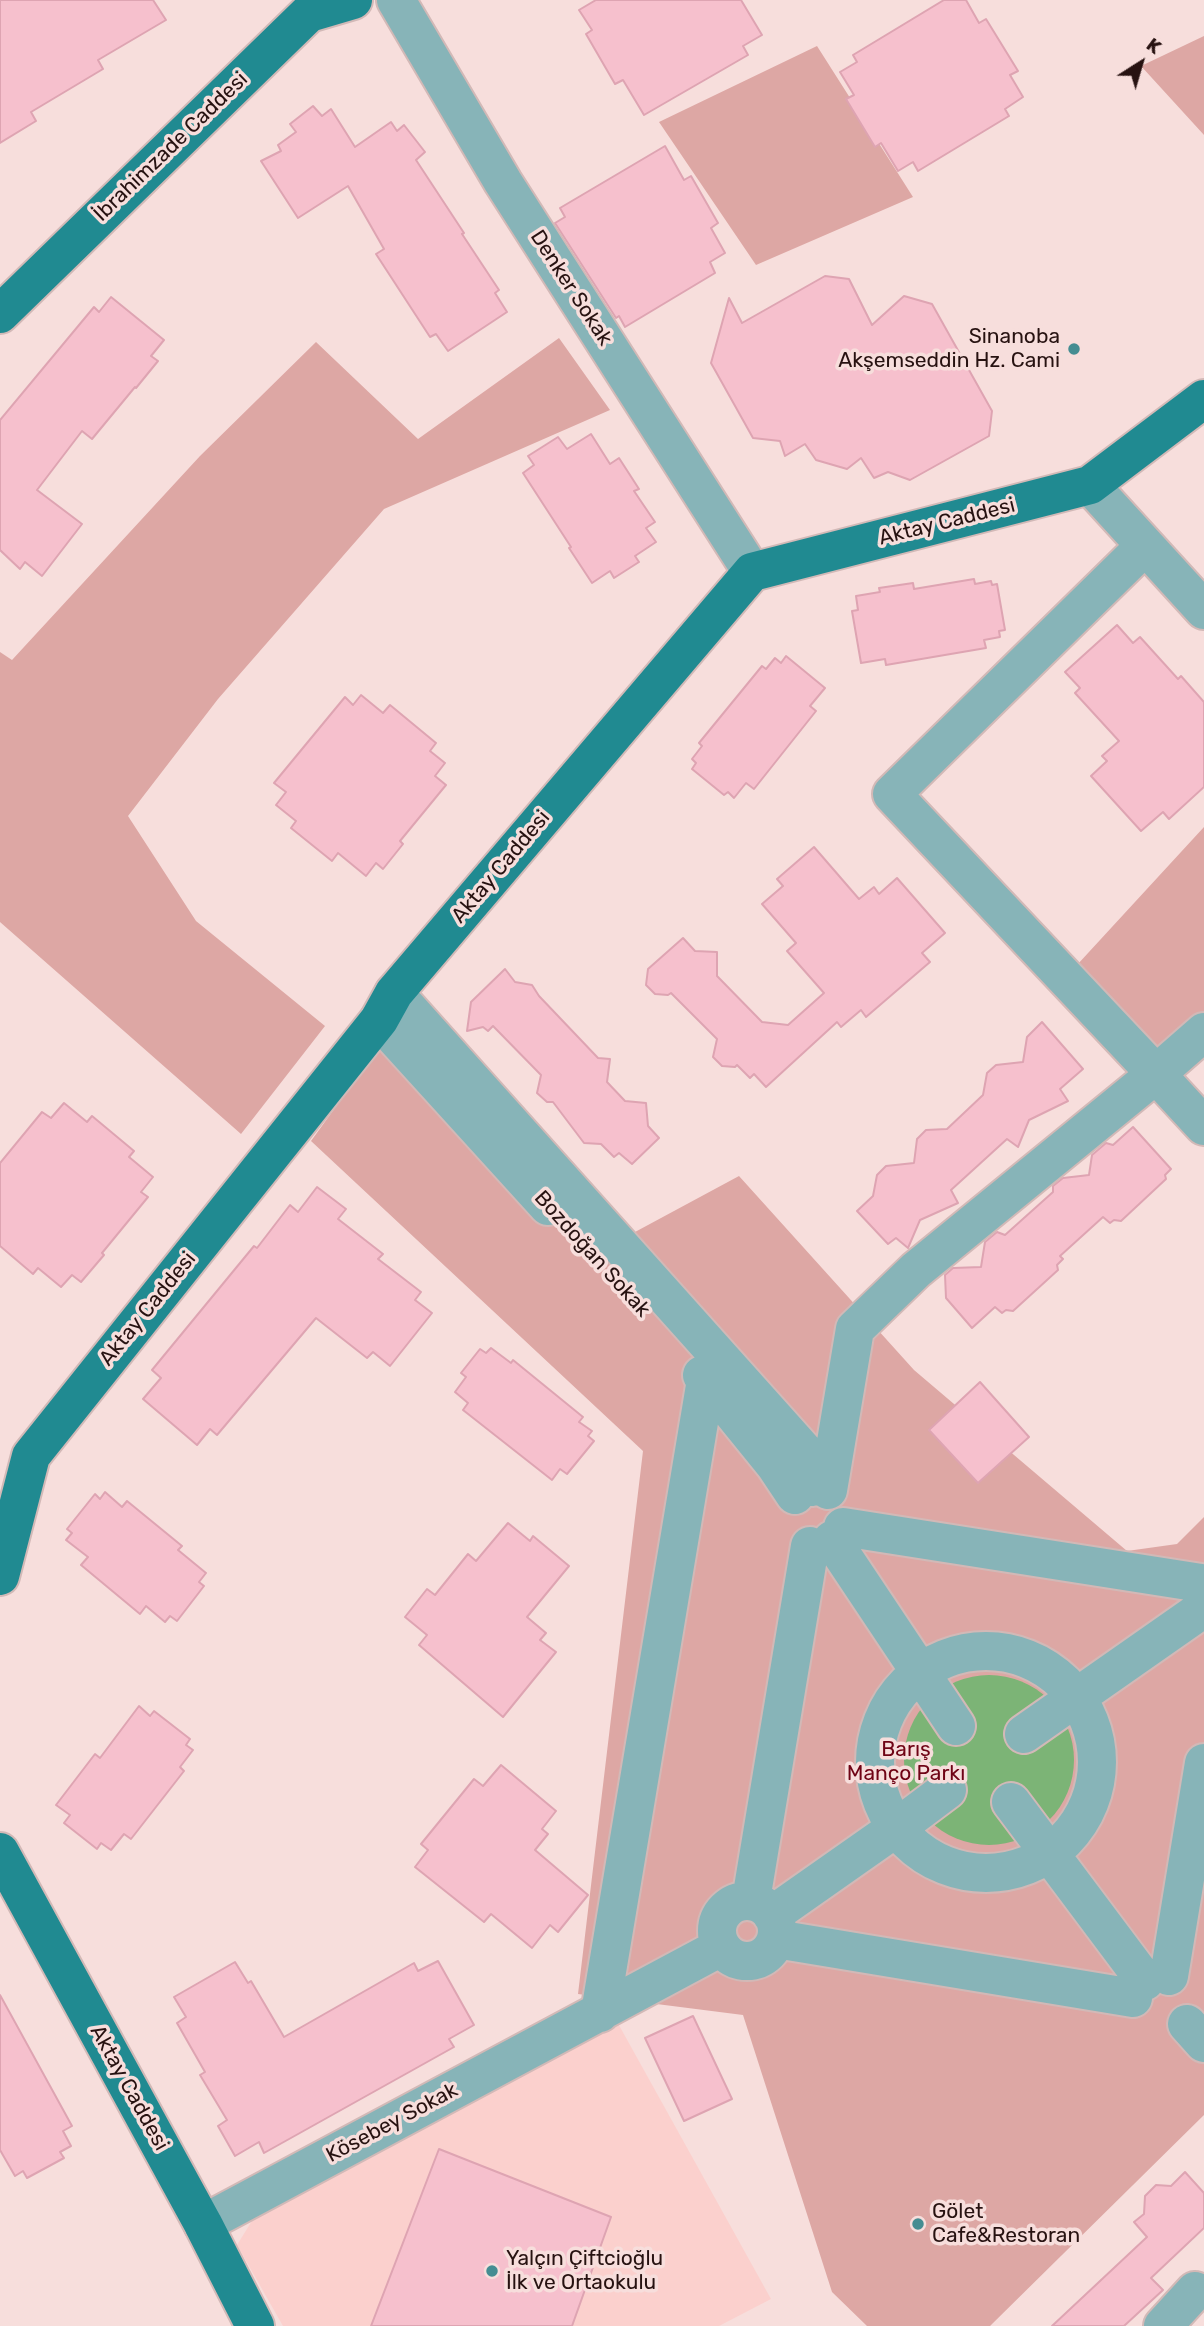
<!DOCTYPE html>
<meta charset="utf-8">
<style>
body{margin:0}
#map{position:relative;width:1204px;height:2326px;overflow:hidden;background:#f7dedc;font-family:Rubik,sans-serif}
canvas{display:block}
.north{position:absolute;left:1106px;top:28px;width:70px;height:70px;-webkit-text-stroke:5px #f7dedc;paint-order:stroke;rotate:37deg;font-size:19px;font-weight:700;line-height:28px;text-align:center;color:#271211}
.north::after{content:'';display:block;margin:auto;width:24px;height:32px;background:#271211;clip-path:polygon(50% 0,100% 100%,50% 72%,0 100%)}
</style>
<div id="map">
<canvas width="1204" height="2326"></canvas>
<div class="north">K</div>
</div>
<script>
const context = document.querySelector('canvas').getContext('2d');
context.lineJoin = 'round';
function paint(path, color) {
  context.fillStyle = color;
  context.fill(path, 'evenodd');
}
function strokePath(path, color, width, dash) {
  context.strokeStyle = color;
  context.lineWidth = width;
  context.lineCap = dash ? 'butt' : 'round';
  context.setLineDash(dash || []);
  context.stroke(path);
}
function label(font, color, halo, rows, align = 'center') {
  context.font = font + ' Rubik,sans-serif';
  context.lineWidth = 7;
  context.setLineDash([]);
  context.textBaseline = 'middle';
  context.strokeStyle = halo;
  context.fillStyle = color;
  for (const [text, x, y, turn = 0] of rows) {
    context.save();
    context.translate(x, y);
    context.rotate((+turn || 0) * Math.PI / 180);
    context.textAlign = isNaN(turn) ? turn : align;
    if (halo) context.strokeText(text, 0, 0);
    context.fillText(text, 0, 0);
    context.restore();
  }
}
paint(new Path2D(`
 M615,2018L771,2299L719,2326H283L237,2245L263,2203Z`), '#fbd0cd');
paint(new Path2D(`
 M1204,36V135L1141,66Z
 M817,46L913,197L756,265L659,122Z
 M559,338L610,410L384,509L218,699L128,816L196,921L325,1026L241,1134L0,922V652L12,660L200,456L316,342L418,439Z
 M1204,827V1011L1147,1064L1077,965Z
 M416,996L635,1232L739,1176L914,1370L1127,1551L1177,1544L1204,1517V2115L990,2326H867L832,2292L743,2015L578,1994L643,1451L311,1141Z`), '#dda7a4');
paint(new Path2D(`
 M904 1760a85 85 0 1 1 170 0a85 85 0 1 1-170 0Z`), '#7cb476');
const building = new Path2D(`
 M0,0H153L166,20L98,60L103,69L31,112L36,121L0,143Z
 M596,0H741L762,35L743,46L748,55L644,115L623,80L615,84L586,34L592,30L579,10Z
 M944,0H966L979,23L986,19L1018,71L1010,75L1023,97L1005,109L1009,116L918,171L913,162L898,171L881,143L875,147L846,99L854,95L840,72L857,62L853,55Z
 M313,106L322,116L331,109L355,147L391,122L397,131L404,125L425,152L416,160L464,233L462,234L499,290L495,293L507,312L448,351L436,334L430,337L376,254L384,249L348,186L298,218L261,161L281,151L278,145L296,132L290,124Z
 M665,146L684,180L691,176L718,223L711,228L725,253L710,262L715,273L625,327L619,316L616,318L555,223L565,217L560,208Z
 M825,276L849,279L872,325L904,296L932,304L992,411L989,436L910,480L888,472L874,478L861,458L847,469L816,460L805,444L785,456L780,441L753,438L711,363L729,298L742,323Z
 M111,297L164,340L151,356L158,361L136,388L135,387L92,439L82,431L37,490L82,524L42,576L25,562L20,569L0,550V420L94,307L99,312Z
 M591,434L610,464L619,458L639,489L634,491L655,522L646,528L656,542L635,556L639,562L614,578L610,571L592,583L569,548L571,547L523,473L534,465L528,456L558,437L567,449Z
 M974,579L975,584L991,581L992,585L997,584L1005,630L999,631L1000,637L984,640L986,648L886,665L885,659L861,663L852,611L858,610L856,596L880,592L879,588L913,583L914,589Z
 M1117,625L1133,643L1140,637L1178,679L1181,676L1204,702V787L1169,819L1163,812L1141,831L1091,776L1107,761L1102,756L1119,741L1075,693L1080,688L1065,672Z
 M786,656L825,688L810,706L816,711L754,789L746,783L734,798L728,792L724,795L692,769L696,763L692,759L702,746L699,743L762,666L766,669L775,658L781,663Z
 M361,695L383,713L390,705L436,743L430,751L445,763L435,776L446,785L400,841L403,844L383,869L376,863L366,876L338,853L332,861L291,828L296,821L276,805L286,792L274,783L345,697L353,705Z
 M814,847L859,899L874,887L879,894L897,878L945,933L922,953L930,962L866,1017L861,1010L841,1027L837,1022L766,1087L754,1074L750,1078L737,1065L735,1067L722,1066L713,1057L717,1039L671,993L668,995L655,994L646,985L648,969L683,938L695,951L717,952V976L762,1022L788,1025L824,993L787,951L796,943L762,904L783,886L777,879Z
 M505,969L515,982L532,985L539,996L598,1058L610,1059L607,1082L625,1101L646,1103L648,1126L659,1138L632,1164L619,1153L614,1157L601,1144L584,1143L553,1102H547L537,1093L541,1075L493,1026L488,1031L483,1027L467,1031L471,1002Z
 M1042,1022L1083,1069L1060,1089L1068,1101L1029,1120L1018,1147L1007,1139L951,1190L958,1203L920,1220L908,1248L896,1238L888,1244L857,1211L873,1196L877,1175L886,1166L914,1163L917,1139L926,1130L947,1129L983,1095L987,1073L996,1065L1023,1062L1027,1037Z
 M64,1103L87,1122L92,1116L134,1151L129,1157L153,1177L141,1192L148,1197L102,1253L104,1255L81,1282L72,1275L61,1287L38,1268L33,1274L0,1246V1163L42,1112L51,1118Z
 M1133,1127L1171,1169L1165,1175L1166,1179L1121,1221L1114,1220L1110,1223L1103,1217L1060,1256L1063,1259L1057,1265L1058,1270L1013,1311L1006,1310L1002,1313L995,1307L972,1328L946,1298L945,1275L953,1268L981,1267L985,1242L997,1232L1005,1235L1053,1192V1186L1063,1178L1089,1175L1092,1155L1106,1143L1113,1145Z
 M317,1187L346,1209L338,1219L383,1254L378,1259L421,1292L415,1300L432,1313L390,1366L373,1352L367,1358L316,1318L217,1435L210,1429L197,1445L143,1399L161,1378L152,1370L254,1246L257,1248L290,1205L298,1212Z
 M491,1348L511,1363L513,1360L583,1417L579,1422L592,1431L588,1436L594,1441L567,1474L560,1469L552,1480L463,1410L468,1403L455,1392L466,1377L461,1373L480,1349L486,1353Z
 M980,1382L1029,1437L978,1483L929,1430Z
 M105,1492L122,1507L127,1501L182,1546L178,1550L206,1573L199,1582L204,1586L177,1621L170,1616L165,1622L146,1606L140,1614L81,1565L88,1557L66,1540L72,1533L67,1529L95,1494L100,1499Z
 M508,1523L530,1541L533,1536L569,1566L527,1617L546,1633L540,1640L556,1652L503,1717L419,1645L427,1635L405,1617L427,1589L435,1595L468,1554L476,1561Z
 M139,1706L150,1716L154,1711L190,1739L186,1745L193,1750L180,1767L184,1771L131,1839L124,1834L111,1850L101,1843L97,1849L64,1823L70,1815L56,1805L95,1754L100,1758Z
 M501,1765L556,1811L542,1829L548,1834L535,1850L588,1895L558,1932L550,1925L532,1948L491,1914L484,1922L415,1867L428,1850L421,1844L474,1779L483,1786Z
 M438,1961L474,2025L449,2039L454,2047L264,2153L259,2142L235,2156L218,2126L227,2120L200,2075L205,2072L177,2023L186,2017L174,1997L235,1962L248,1983L251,1981L284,2037L414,1963L418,1971Z
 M0,1995L72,2126L63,2131L71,2146L60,2152L64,2158L27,2178L23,2171L15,2176L0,2150Z
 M693,2016L732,2099L684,2121L645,2038Z
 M439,2149L611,2217L572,2326H371Z
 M1185,2172L1204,2193V2228L1151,2278L1163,2290L1124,2326H1052L1147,2237L1134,2222L1144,2214L1145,2196L1156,2185L1171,2186Z`);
paint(building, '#f6c0cd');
strokePath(building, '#dea4b2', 2);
const minor = new Path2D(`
 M396,0L503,182L752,572
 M1090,485L1204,610
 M394,993L810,1458L812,1487
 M379,1020L548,1206
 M1204,1032L1156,1074L1204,1126
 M702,1375L775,1465L795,1495
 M828,1490L855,1329L916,1270L1156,1074L892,794L1145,546
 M843,1527L1201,1583
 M832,1540L956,1726
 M875 1762a111 111 0 1 1 222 0a111 111 0 1 1-222 0Z
 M1024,1734L1204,1608
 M1011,1802L1145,1981
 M751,1900L810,1546
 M717 1931a30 30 0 1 1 60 0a30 30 0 1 1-60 0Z
 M772,1915L903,1823L947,1790
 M776,1939L1133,1998
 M1169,1976L1204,1763
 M600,2013L706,1380
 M1187,2024L1204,2043
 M203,2224L721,1947
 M1163,2326L1195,2291`);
const major = new Path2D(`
 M0,314L309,13L353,0
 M0,1576L31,1456L379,1020L394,993L752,572L1090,485L1204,399
 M0,1852L203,2224L255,2326`);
strokePath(minor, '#d2b9b7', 42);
strokePath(major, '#d2b9b7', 42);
strokePath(minor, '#87b4b8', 38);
strokePath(major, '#208a91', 38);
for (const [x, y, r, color] of [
 [1074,349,7,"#458d92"],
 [918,2224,7,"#458d92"],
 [492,2271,7,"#458d92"]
]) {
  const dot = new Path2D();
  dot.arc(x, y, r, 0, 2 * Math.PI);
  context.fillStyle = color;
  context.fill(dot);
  strokePath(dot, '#f7dedc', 2.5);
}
label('21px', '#271211', '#f7dedc', [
 ["İbrahimzade Caddesi",171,147,-44],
 ["Denker Sokak",571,288,57],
 ["Aktay Caddesi",947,522,-14],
 ["Aktay Caddesi",501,867,-50],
 ["Bozdoğan Sokak",592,1254,48],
 ["Aktay Caddesi",148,1309,-51],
 ["Aktay Caddesi",129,2088,61],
 ["Kösebey Sokak",392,2123,-28]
]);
label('21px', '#271211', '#f7dedc', [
 ["Sinanoba",1060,337,"right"],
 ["Akşemseddin Hz. Cami",1060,361,"right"],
 ["Gölet",932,2212],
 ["Cafe&Restoran",932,2236],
 ["Yalçın Çiftcioğlu",506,2259],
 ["İlk ve Ortaokulu",506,2283]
], 'left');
label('21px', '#6f0315', '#f7dedc', [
 ["Barış",906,1750],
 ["Manço Parkı",906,1774]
]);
</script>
